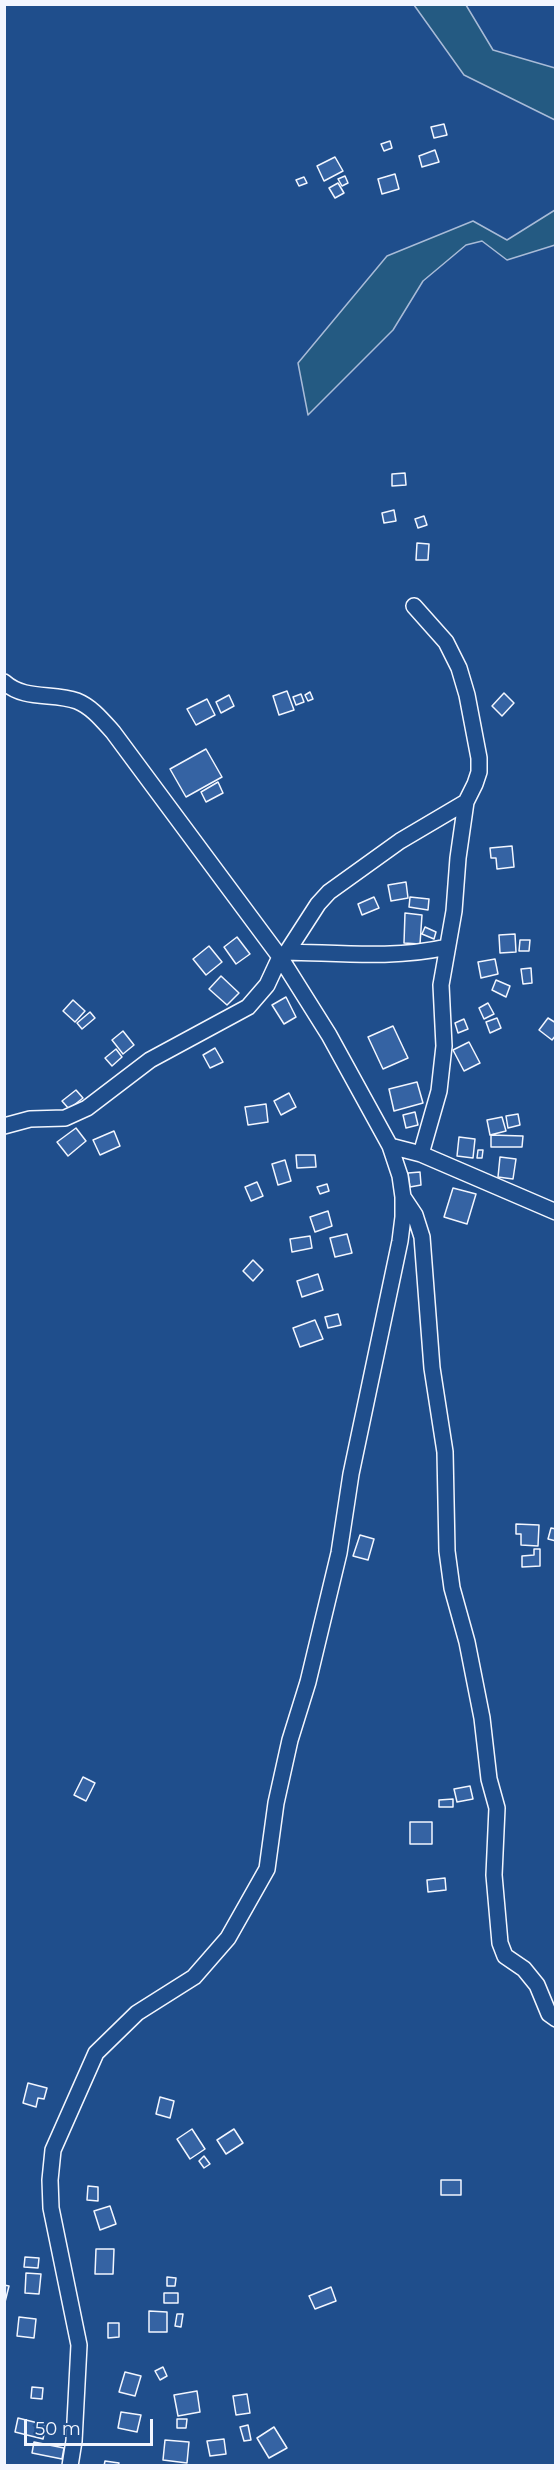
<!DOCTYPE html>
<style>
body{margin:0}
#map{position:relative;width:560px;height:2470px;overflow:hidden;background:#1f4e8c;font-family:Montserrat,sans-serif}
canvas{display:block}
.frame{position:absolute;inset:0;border:6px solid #f2f6ff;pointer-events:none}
.scale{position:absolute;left:24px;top:2419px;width:129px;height:27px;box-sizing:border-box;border:3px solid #f2f6ff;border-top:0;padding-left:8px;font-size:18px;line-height:21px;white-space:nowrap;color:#f2f6ff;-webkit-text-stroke:4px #1f4e8c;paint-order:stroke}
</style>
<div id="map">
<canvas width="560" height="2470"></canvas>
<div class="frame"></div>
<div class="scale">50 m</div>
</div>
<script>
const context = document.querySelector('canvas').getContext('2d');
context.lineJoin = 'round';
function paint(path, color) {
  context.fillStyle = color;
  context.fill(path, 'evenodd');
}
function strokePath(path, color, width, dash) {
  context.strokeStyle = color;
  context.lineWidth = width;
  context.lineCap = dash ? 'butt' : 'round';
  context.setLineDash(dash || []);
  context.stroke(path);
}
const green = new Path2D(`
 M414,5H466L493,50L555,68V120L464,75Z
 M555,210V245L507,260L482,241L466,245L423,281L393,330L308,415L298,363L387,256L473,221L507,240Z`);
paint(green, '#245a82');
strokePath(green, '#a8bbd7', 1.5);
const building = new Path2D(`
 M444,124L447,135L434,138L431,127Z
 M390,141L392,148L384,151L381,144Z
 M435,150L439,162L422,167L419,156Z
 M335,157L343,171L324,181L317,166Z
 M395,174L399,189L382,194L378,179Z
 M345,176L348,183L342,186L338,179Z
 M304,177L307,183L299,186L296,180Z
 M338,183L344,193L335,198L329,188Z
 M405,473L406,485L392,486V474Z
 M394,510L396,521L384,523L382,513Z
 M424,516L427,525L418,528L415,519Z
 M417,543L429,544L428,560H416Z
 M287,691L294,710L279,715L273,696Z
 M310,692L313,699L308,701L305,695Z
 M504,693L514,703L502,716L492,706Z
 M301,694L304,702L296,705L293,697Z
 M229,695L234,706L221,713L216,702Z
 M207,699L215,715L196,725L187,709Z
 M206,749L222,777L186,797L170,769Z
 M218,782L223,793L206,802L201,792Z
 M512,846L514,867L497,869L496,858H491L490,848Z
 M406,882L408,898L391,901L388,885Z
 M374,897L379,908L362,915L358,904Z
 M410,897L429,899L428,910L409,907Z
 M405,913L422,915L420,944L404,943Z
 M425,927L436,932L434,939L422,934Z
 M515,934L516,952L500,953L499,935Z
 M237,937L250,954L236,964L224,947Z
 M520,940H530L529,951H519Z
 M209,946L222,962L206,975L193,959Z
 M495,959L498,974L481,978L478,962Z
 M531,968L532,983L523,984L521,969Z
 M221,976L239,993L227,1005L209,989Z
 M496,980L510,986L506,997L492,990Z
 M286,997L296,1017L284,1024L272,1005Z
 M73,1000L85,1011L75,1022L63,1011Z
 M488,1003L494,1014L484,1019L479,1008Z
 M90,1012L95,1018L82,1029L77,1023Z
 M497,1018L501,1028L490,1033L486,1022Z
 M548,1018L556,1023V1035L552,1040L539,1030Z
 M464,1019L468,1029L458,1033L455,1023Z
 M393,1026L408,1058L383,1069L368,1037Z
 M123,1031L134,1045L123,1054L112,1040Z
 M469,1042L480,1063L464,1071L453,1050Z
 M215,1048L223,1062L210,1068L203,1055Z
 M116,1049L122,1057L112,1066L105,1058Z
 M417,1082L423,1103L394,1111L389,1089Z
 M76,1090L83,1098L69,1109L62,1101Z
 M289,1093L296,1107L281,1115L274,1101Z
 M266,1104L268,1122L248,1125L245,1107Z
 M415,1112L418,1125L406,1128L403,1115Z
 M518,1114L520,1125L508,1128L506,1116Z
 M502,1117L506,1131L490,1135L487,1120Z
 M76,1128L86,1141L68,1156L57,1142Z
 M114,1131L120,1146L100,1155L93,1140Z
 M491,1135L523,1136L522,1147H491Z
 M459,1137L475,1139L473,1158L457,1156Z
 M478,1150H483L482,1158H477Z
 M296,1155H315L316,1167L297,1168Z
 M500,1157L516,1159L513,1179L498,1177Z
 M285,1160L291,1181L278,1185L272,1164Z
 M420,1172L421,1185L410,1187L408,1173Z
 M257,1182L263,1196L251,1201L245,1187Z
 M327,1184L329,1191L320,1194L317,1187Z
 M453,1188L476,1194L467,1224L444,1217Z
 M328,1211L332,1226L315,1232L310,1217Z
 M347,1234L352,1253L335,1257L330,1238Z
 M310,1236L312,1248L292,1252L290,1239Z
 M253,1260L263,1270L253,1281L243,1271Z
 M318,1274L323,1290L302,1297L297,1281Z
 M338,1314L341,1325L328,1328L325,1317Z
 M315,1320L323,1339L300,1347L293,1328Z
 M516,1524L539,1525L538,1546L521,1545V1534H516Z
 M551,1528L556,1529V1541L548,1539Z
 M360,1535L374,1539L368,1560L353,1556Z
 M534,1549H540V1566L522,1567V1556L534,1555Z
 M83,1777L95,1783L86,1801L74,1795Z
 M470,1786L473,1799L457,1802L454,1789Z
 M453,1799V1807H439V1800Z
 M410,1822H432V1844H410Z
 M445,1878L446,1890L428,1892L427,1880Z
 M28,2083L47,2088L44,2099L38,2098L36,2107L23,2103Z
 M160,2097L174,2101L170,2118L156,2114Z
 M192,2129L205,2149L190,2159L177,2139Z
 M234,2129L243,2143L226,2154L217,2140Z
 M204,2156L210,2164L204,2168L199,2161Z
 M441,2180H461V2195H441Z
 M88,2186L98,2187V2201L87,2200Z
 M110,2206L116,2224L100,2230L94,2211Z
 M96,2249H114L113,2274H95Z
 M25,2257L39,2258L38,2268L24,2267Z
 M26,2273L41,2274L39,2294L25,2293Z
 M167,2277L176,2278L175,2286H167Z
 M4,2285L9,2286L4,2306Z
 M331,2287L336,2301L315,2309L309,2296Z
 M164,2293H178V2303H164Z
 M149,2311L167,2312V2332H149Z
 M177,2314H183L181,2327L175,2326Z
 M19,2317L36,2319L34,2338L17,2336Z
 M108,2323H119V2337L108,2338Z
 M163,2367L167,2376L160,2380L155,2371Z
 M125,2372L141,2376L135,2396L119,2392Z
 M32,2387L43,2388L42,2399L31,2398Z
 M197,2391L200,2412L178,2416L174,2395Z
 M247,2394L250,2413L236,2415L233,2396Z
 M121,2412L141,2415L137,2432L118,2428Z
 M18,2418L46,2425L43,2439L15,2432Z
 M177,2419H187L186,2428H177Z
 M248,2425L251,2440L244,2441L240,2427Z
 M274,2427L287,2448L269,2458L257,2438Z
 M224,2439L226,2454L210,2456L207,2441Z
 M165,2440L189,2442L187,2463L163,2460Z
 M34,2442L64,2448L62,2459L32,2453Z
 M105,2461L119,2463L118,2466H104Z`);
paint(building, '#3563a3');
strokePath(building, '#f2f6ff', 1.5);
const street = new Path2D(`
 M4,682C25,701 53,692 77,701C92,707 103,721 113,732L280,957L329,1035L390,1146L400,1176L403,1197V1217L400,1241L351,1474L339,1553L308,1682L290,1740L276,1803L267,1869L228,1938L194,1977L137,2013L96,2053L53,2150L50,2180L51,2208L79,2345L74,2441L70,2466
 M287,952C340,953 395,959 447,947
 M4,1126L30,1119L65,1118L87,1108L150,1060L248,1007L267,985L280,957L287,952L318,904L329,892L400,841L466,802L475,784L479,772V758L467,695L459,668L446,642L414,606
 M390,1146L421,1154L556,1212
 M421,1154L439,1091L444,1046L441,985L454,911L458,858L466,802
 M403,1197L415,1215L422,1237L432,1368L445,1452L447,1551L452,1588L467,1642L482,1718L489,1779L497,1808L494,1875L500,1943L505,1956L524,1969L537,1985L549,2014L556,2019`);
strokePath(street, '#f2f6ff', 18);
strokePath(street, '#1f4e8c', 15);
</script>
